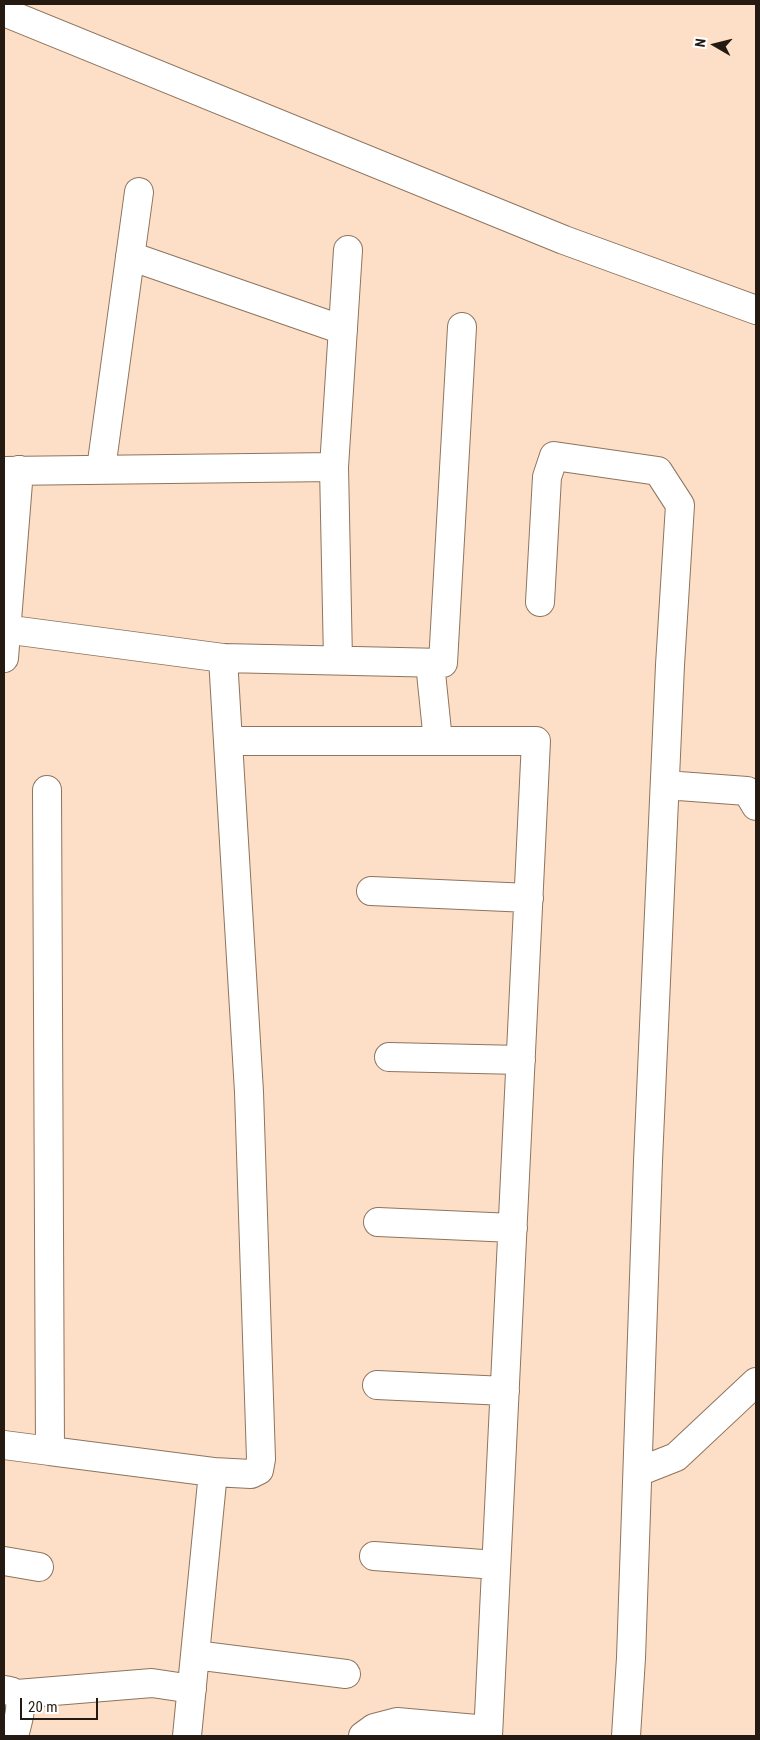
<!DOCTYPE html>
<style>
body{margin:0}
#map{position:relative;width:760px;height:1740px;overflow:hidden;background:#fcdfc6;font-family:"Roboto Condensed",sans-serif}
canvas{display:block}
.frame{position:absolute;inset:0;border:5px solid #251a11;pointer-events:none}
.north{position:absolute;left:690px;top:20px;width:50px;height:50px;-webkit-text-stroke:4px #fff;paint-order:stroke;rotate:278deg;font-size:14px;font-weight:700;line-height:20px;text-align:center;color:#251a11}
.north::after{content:'';display:block;margin:auto;width:18px;height:22px;background:#251a11;clip-path:polygon(50% 0,100% 100%,50% 72%,0 100%)}
.scale{position:absolute;left:20px;top:1698px;width:78px;height:22px;box-sizing:border-box;border:2px solid #251a11;border-top:0;padding-left:6px;font-size:15px;line-height:18px;white-space:nowrap;color:#251a11;-webkit-text-stroke:4px #fff;paint-order:stroke}
</style>
<div id="map">
<canvas width="760" height="1740"></canvas>
<div class="frame"></div>
<div class="north">N</div>
<div class="scale">20 m</div>
</div>
<script>
const context = document.querySelector('canvas').getContext('2d');
context.lineJoin = 'round';
function strokePath(path, color, width, dash) {
  context.strokeStyle = color;
  context.lineWidth = width;
  context.lineCap = dash ? 'butt' : 'round';
  context.setLineDash(dash || []);
  context.stroke(path);
}
const minor = new Path2D(`
 M4,12L564,240L756,310
 M130,256L343,330
 M334,467L348,250
 M101,469L139,192
 M4,471L334,467L338,660
 M540,602L547,477L554,456L658,471L680,505L670,665L648,1161L631,1658L626,1736
 M4,629L223,658
 M4,658L19,470
 M430,663L438,741
 M229,741H536L488,1736
 M665,785L747,791L756,806
 M47,790L50,1451L213,1472L187,1736
 M371,891L529,898
 M389,1057L521,1060
 M378,1222L513,1228
 M377,1385L505,1391
 M4,1445L50,1451
 M213,1472L251,1474L259,1470L261,1459L249,1092L223,658L443,663L462,327
 M638,1472L676,1457L756,1382
 M374,1556L496,1565
 M4,1561L39,1567
 M195,1655L346,1674
 M4,1690C30,1692 18,1719 14,1736
 M17,1694L152,1683L192,1689
 M363,1736L374,1728L397,1722L488,1730`);
strokePath(minor, '#8e745e', 30);
strokePath(minor, '#fff', 28);
</script>
